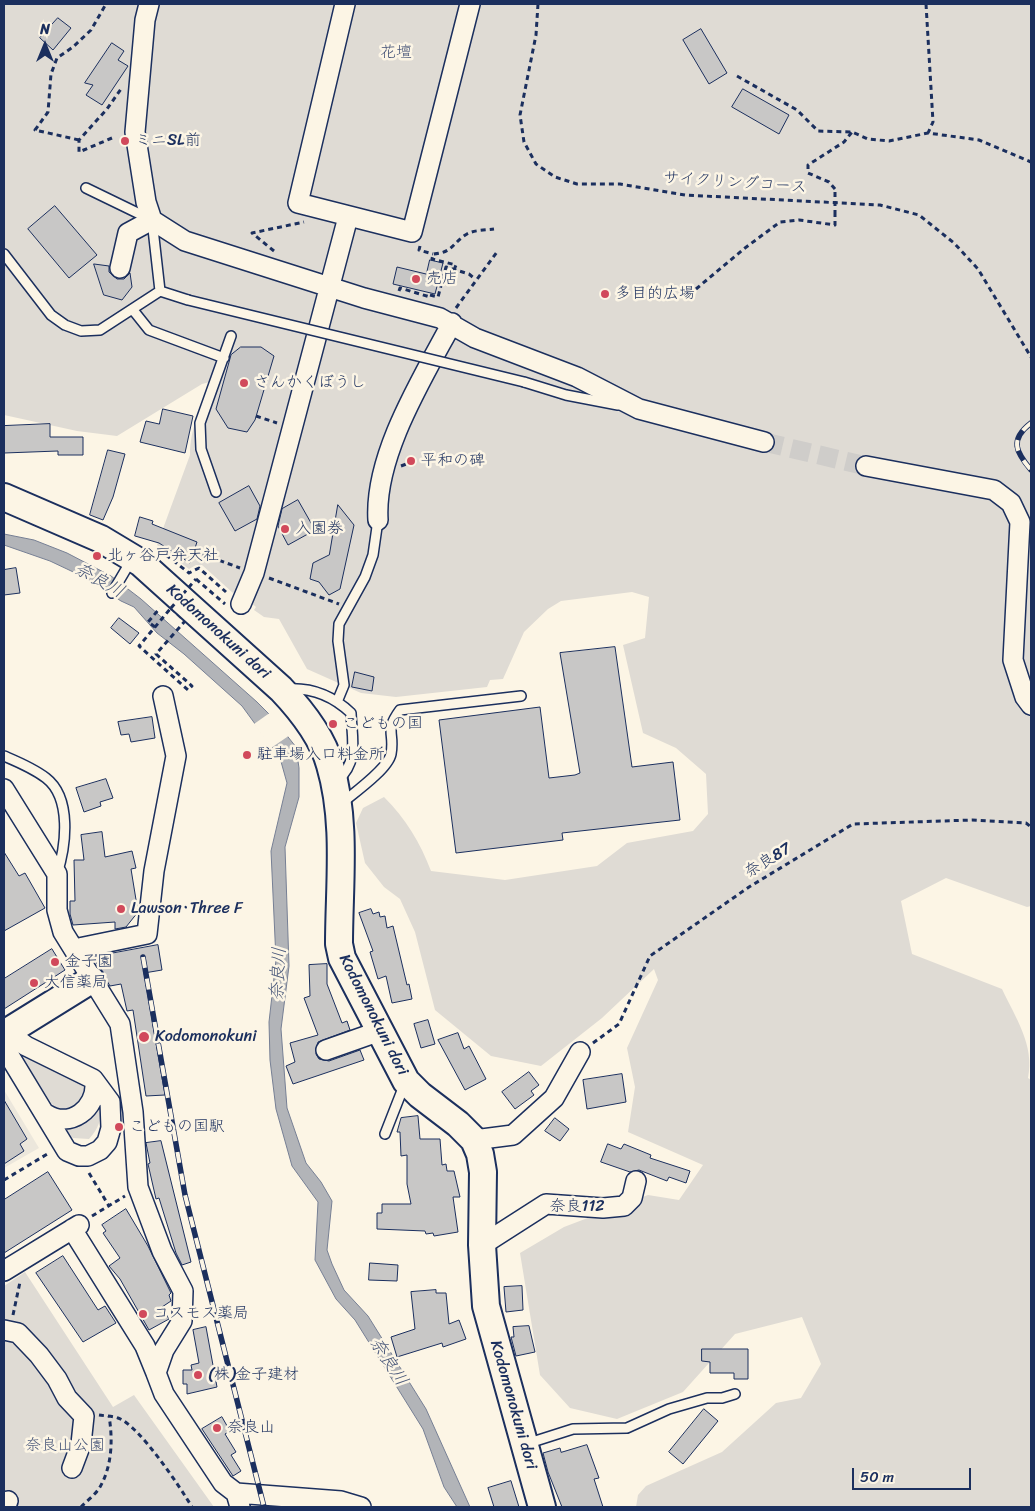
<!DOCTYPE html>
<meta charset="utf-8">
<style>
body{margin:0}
#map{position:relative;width:1035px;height:1511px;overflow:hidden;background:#fcf5e5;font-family:Sriracha,sans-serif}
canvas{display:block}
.frame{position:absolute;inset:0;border:5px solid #1b2f5e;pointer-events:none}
.north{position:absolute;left:20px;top:20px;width:50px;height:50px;-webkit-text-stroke:4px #fcf5e5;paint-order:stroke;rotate:0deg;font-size:14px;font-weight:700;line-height:20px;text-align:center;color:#1b2f5e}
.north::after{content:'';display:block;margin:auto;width:18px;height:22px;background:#1b2f5e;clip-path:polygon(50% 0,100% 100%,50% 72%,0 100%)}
.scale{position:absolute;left:852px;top:1468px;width:119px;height:22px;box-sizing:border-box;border:2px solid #1b2f5e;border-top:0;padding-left:6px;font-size:15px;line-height:18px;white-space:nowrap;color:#1b2f5e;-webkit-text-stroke:4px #fcf5e5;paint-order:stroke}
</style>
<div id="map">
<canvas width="1035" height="1511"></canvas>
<div class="frame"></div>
<div class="north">N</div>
<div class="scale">50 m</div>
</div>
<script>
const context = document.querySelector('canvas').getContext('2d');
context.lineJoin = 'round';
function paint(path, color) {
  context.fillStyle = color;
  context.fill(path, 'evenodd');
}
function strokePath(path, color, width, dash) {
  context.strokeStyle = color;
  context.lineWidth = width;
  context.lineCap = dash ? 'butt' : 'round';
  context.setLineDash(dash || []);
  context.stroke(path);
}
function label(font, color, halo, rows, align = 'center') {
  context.font = font + ' Sriracha,"Klee One",sans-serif';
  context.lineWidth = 5;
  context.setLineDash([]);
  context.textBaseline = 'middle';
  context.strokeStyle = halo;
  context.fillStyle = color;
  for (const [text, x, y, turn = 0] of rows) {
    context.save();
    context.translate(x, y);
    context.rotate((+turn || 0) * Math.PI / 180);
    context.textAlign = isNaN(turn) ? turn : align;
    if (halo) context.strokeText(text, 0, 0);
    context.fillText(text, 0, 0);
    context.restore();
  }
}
paint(new Path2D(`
 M4,1090L39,1148L4,1168Z`), '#ece7dc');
paint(new Path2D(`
 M4,4H1031V906L1027,907L946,878L901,901L912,954L1002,989C1015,1017 1035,1045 1028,1078L1031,1080V1507H636L638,1495L646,1486L722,1452L776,1403L801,1398L821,1364L802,1317L735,1334L683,1392L617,1419L570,1408L540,1375L520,1253L564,1227L648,1195L679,1200L703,1165L628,1132L635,1087L627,1048L658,980L654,969L602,1018L541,1066L491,1056L435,1010L415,932L400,899L384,887L365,863L356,823L363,808L384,797C406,819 420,842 431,871L505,880L597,866L627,843L693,831L708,814L706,774L676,748L643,733L623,645L645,638L649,597L632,592L561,601L548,609L524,632L503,679L490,680L487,687L396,697L361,693L307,669L279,619L264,617L254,610L256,607L236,590L233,593L202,565H196L189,569L157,545L190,455C190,428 201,407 210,382L202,384L117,436L77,431L4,415Z
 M27,1055L81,1081L86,1093C79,1109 72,1111 55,1109L22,1058Z
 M101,1106C101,1120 99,1128 89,1139L73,1138L60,1130C77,1130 91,1120 101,1106Z
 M25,1272L113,1407L134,1395L214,1507H4V1286Z`), '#dfdbd4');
const water = new Path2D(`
 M4,534L34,540L67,553L111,576L141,599L257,702L273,718L296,747L299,768V797L285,847L289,966L281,1029L287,1108L306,1163L321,1182L332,1201L327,1250L332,1264L344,1290L368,1316L426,1409L470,1507H457L444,1487L423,1429L355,1320L336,1299L315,1260L318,1202L292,1166L276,1109L270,1060L269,1022L276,960L271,851L287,783L280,758L242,706L184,654L157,633L134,607L121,601L86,578L50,561L4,545Z`);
paint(water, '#b2b4b8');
strokePath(water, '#767f94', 1);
paint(new Path2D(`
 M271,712L290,735L271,748L254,724Z`), '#fcf5e5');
const building = new Path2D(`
 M58,18L71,28L53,50L40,38Z
 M701,29L727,73L709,84L683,40Z
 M112,43L124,51L118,60L128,66L102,105L86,95L93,85L85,83Z
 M743,89L789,115L779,134L732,107Z
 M55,206L97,255L69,278L28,229Z
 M430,260L443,263L435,294L393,284L397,267L426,274Z
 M94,264L109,266V272L117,279H124L130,273L132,287L122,300L104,295Z
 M241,347H261L274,356L255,420L247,432L228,428L216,409L231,355Z
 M163,409L193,416L185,453L140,442L146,421L159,424Z
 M50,424V437H83V455H58V451L4,453V426Z
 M108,450L125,454L113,497L103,520L90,515Z
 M249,486L260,506L257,519L235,531L219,503Z
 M298,500L315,530L288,545L278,526L282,509Z
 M338,505L354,525L340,589L329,595L319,582L310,579L313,563L329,555Z
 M140,517L153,521L152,524L197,542L190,563L159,543L135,536Z
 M16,568L20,593L4,595V570Z
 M119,618L139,633L130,644L111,628Z
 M615,647L632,767L673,762L680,820L562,833L563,840L456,853L439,720L540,707L549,778L575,775L580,773L560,653Z
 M355,672L374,677L372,691L352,687Z
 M152,717L155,738L131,742L129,734L121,735L118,722Z
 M106,779L113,798L100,802L101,806L84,812L76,788Z
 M102,832L105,857L132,851L136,868L131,869L138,912L126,927L115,929V922L73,925L70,914V901H75L74,860H84L81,835Z
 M4,852L19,876L25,873L45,908L4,931Z
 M371,909L373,914L379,912L380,917L385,916L387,928L393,926L407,985L409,984L412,999L392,1003L386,976L378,979L370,952L373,951L359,913Z
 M158,945L162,970L144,973L165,1095L146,1096L133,1010L127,1011L121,984L110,986L93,957Z
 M52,949L65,970L4,1009V979Z
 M327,964V984L342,1023L347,1021L350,1030L318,1042L316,1054L319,1059L329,1061L360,1050L364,1060L293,1084L286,1066L295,1062L290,1043L318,1035L304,998L310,996L309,965Z
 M428,1020L435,1044L421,1048L414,1024Z
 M458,1033L464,1049L469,1046L486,1079L465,1090L438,1040Z
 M529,1072L539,1085L531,1091L534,1095L515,1109L502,1092Z
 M622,1074L626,1102L587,1109L583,1080Z
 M4,1100L27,1139L20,1144L24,1151L4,1164Z
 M418,1116L420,1139H440L442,1165L446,1164L447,1171H454L460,1197H453L458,1232L434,1236L433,1233L426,1234L425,1231L377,1229V1213H382V1204H411L407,1184V1155L401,1156L400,1132H397L401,1118Z
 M555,1118L569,1129L560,1141L545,1131Z
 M161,1141L191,1262L182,1265L176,1253L159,1198L156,1199L148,1164L150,1163L146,1143Z
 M608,1144L621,1149L624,1144L651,1155L650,1158L690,1171L686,1183L669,1177L667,1181L639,1170L630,1172L601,1162Z
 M48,1172L72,1210L4,1253V1200Z
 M126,1209L148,1246L171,1293L169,1295L171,1301L162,1307L169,1319L149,1330L120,1279L109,1266L120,1258L103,1233L106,1231L102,1225Z
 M63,1256L98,1310L105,1306L116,1323L83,1342L36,1273Z
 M370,1263L398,1265L397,1281L369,1280Z
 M522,1286L523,1310L506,1312L504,1287Z
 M436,1290V1293H446L449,1324L459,1320L466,1339L443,1347L442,1343L397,1357L391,1337L415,1329L411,1292Z
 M529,1326L535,1352L516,1356L511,1337H514L513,1327Z
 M206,1327L217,1387L187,1394V1384H183V1370H192L191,1365L199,1363L193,1330Z
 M702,1349H748V1379H734V1373H710V1362L702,1361Z
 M704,1409L718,1421L683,1464L669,1452Z
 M222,1417L230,1431L225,1434L236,1452L231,1455L241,1471L233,1476L202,1429Z
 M587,1445L599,1478L594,1479L603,1507H562L548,1472L543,1453L560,1448L561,1452Z
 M511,1481L519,1507H494L488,1488Z`);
paint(building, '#c8c7c6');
strokePath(building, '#1b2f5e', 1);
strokePath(new Path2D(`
 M764,442L866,466`), '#cfcdca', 19, [19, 9]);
const lane = new Path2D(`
 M4,254L51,315L65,325L81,331L100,330L160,291L152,220L86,188
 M160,291L188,300
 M133,310L149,330L224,358
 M524,382L566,395L618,405
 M216,492L201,449L200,423L231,336
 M112,593L132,559
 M286,689C312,687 333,696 351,713C352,740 359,761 338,780
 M337,702L344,685L338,641L339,624L365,577L373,555L378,520
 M4,756C18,762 33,768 46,778C72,798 66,846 57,874
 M342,803C354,793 388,769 391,754C395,732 384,732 400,710L521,696
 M385,1134L405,1083
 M526,1444L573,1429L627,1428L669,1409L707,1398H722L735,1394`);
const street = new Path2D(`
 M149,4L145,20L135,132L146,202L152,220L185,241L364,298L440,318L475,338L577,377L639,409L764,442
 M345,4L298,203L412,232L470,4
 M120,268L128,233L152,220
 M866,466L994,490L1011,503L1020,522L1013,660L1025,697L1031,705
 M378,520C374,456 422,379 452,323
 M241,604L254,573L348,217
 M4,789L57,874V910L63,932L120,1024L133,1112L138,1187L162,1251L183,1291L182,1321L164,1350L156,1373L164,1394L223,1483L236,1493L240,1507
 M74,949L147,934L154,871L176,756L163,696
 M4,1047L67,1151L79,1156H88L100,1150L107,1142L111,1128L110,1102L93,1079L26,1046L7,1032
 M326,1050L380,1031
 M46,1114C70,1129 97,1109 95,1082
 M474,1140L513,1135L554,1098L580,1052
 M72,1229L145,1346L156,1373
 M482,1245L546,1204L603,1208L624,1206L632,1198L636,1181
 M4,1271L79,1225
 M4,1330L18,1333L39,1355L57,1379L67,1398L84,1416L81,1444L72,1468
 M236,1493L341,1501L361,1507
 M4,1504L8,1501`);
const secondary = new Path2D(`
 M4,497L101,539L141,563L281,689C301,710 322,736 330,765C347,822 339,885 339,944L342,958L406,1081L420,1095L458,1124L474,1140L480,1154L483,1172L482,1245L486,1306L542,1507
 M4,1034L91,980`);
strokePath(lane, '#1b2f5e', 12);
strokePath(street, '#1b2f5e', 22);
strokePath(secondary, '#1b2f5e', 30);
strokePath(new Path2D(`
 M538,4L536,35L520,115L524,142L536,164L555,177L577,184H620L685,195L880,205L919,215L954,243L978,269L1031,357
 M926,4L933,122L928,133
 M737,76L797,110L818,131L852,132L868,139L889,141L928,133L979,140L1031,162
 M112,138L79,152V140L107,109L121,89
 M79,140L35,130L48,112L51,74L57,58L73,47L91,30L106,4
 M835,189L829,182L808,173V165L844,142L852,132
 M420,246L419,250L433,254
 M274,251L252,233L304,222
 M454,270L456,265L432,259L433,254C453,253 453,242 467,234C474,230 486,230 494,229
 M696,289L745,248L780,222L799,220L835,225V215
 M399,291L400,288L430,297
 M430,295L438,297L446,267L469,274L475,279
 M456,308L497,252
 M256,416L277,423
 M401,466L409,463
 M194,551L240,568
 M166,555L189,573L199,568L226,592
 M269,578L339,604
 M196,579L225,604
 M171,608L185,621L156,654L192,686L188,690L139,646Z
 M155,627L148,622L160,608
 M593,1043L619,1024L650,956L749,887L853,824L972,820L1026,823L1031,827
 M89,1173L109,1206
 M4,1180L49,1153
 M92,1216L125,1196
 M13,1315L20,1282
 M99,1415C105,1416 112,1416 118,1418C139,1425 180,1487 192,1507
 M81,1507C87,1501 96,1494 100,1487C112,1466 113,1440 109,1416`), '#1b2f5e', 3, [5, 4]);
strokePath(lane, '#fcf5e5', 9);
strokePath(street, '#fcf5e5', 19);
strokePath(secondary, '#fcf5e5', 26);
const rail = new Path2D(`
 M1031,423C1009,440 1016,452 1031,470
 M143,957L185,1195L264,1507`);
strokePath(rail, '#1b2f5e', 5.5);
strokePath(rail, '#fcf5e5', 4, [11]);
const laneBridge = new Path2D(`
 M188,300L524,382`);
strokePath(laneBridge, '#1b2f5e', 12, []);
strokePath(new Path2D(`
 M835,215V189
 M171,608L196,579`), '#1b2f5e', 3, [5, 4]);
strokePath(laneBridge, '#fcf5e5', 9);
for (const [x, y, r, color] of [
 [125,141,5,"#d1495b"],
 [416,279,5,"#d1495b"],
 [605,294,5,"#d1495b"],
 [244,383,5,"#d1495b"],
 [411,461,5,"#d1495b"],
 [285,529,5,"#d1495b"],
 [97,556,5,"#d1495b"],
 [333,724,5,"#d1495b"],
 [247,755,5,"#d1495b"],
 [121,909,5,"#d1495b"],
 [55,962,5,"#d1495b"],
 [34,983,5,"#d1495b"],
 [144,1037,6,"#d1495b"],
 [119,1127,5,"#d1495b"],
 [143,1314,5,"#d1495b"],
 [198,1375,5,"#d1495b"],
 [217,1428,5,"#d1495b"]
]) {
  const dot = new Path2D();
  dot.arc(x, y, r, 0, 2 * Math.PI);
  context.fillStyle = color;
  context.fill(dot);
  strokePath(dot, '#fcf5e5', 2);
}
label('16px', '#425176', '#fcf5e5', [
 ["花壇",396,53],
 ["奈良山公園",65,1446]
]);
label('16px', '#1b2f5e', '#fcf5e5', [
 ["ミニSL前",135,141],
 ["売店",426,279],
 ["多目的広場",615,294],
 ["さんかくぼうし",254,383],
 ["平和の碑",421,461],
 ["入園券",295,529],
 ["北ヶ谷戸弁天社",107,556],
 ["こどもの国",343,724],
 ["駐車場入口料金所",257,755],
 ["Lawson･Three F",131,909],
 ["金子園",65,962],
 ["大信薬局",44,983],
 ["Kodomonokuni",155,1037],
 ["こどもの国駅",129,1127],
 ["コスモス薬局",153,1314],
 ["(株)金子建材",208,1375],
 ["奈良山",227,1428]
], 'left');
label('16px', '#1b2f5e', '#fcf5e5', [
 ["サイクリングコース",735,183,4],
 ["Kodomonokuni dori",218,632,42],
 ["奈良87",768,861,-32],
 ["Kodomonokuni dori",373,1015,63],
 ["奈良112",577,1207],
 ["Kodomonokuni dori",513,1405,74]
]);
label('italic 18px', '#485779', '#fcf5e5', [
 ["奈良川",99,581,29],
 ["奈良川",279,974,-87],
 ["奈良川",388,1362,57]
]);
</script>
